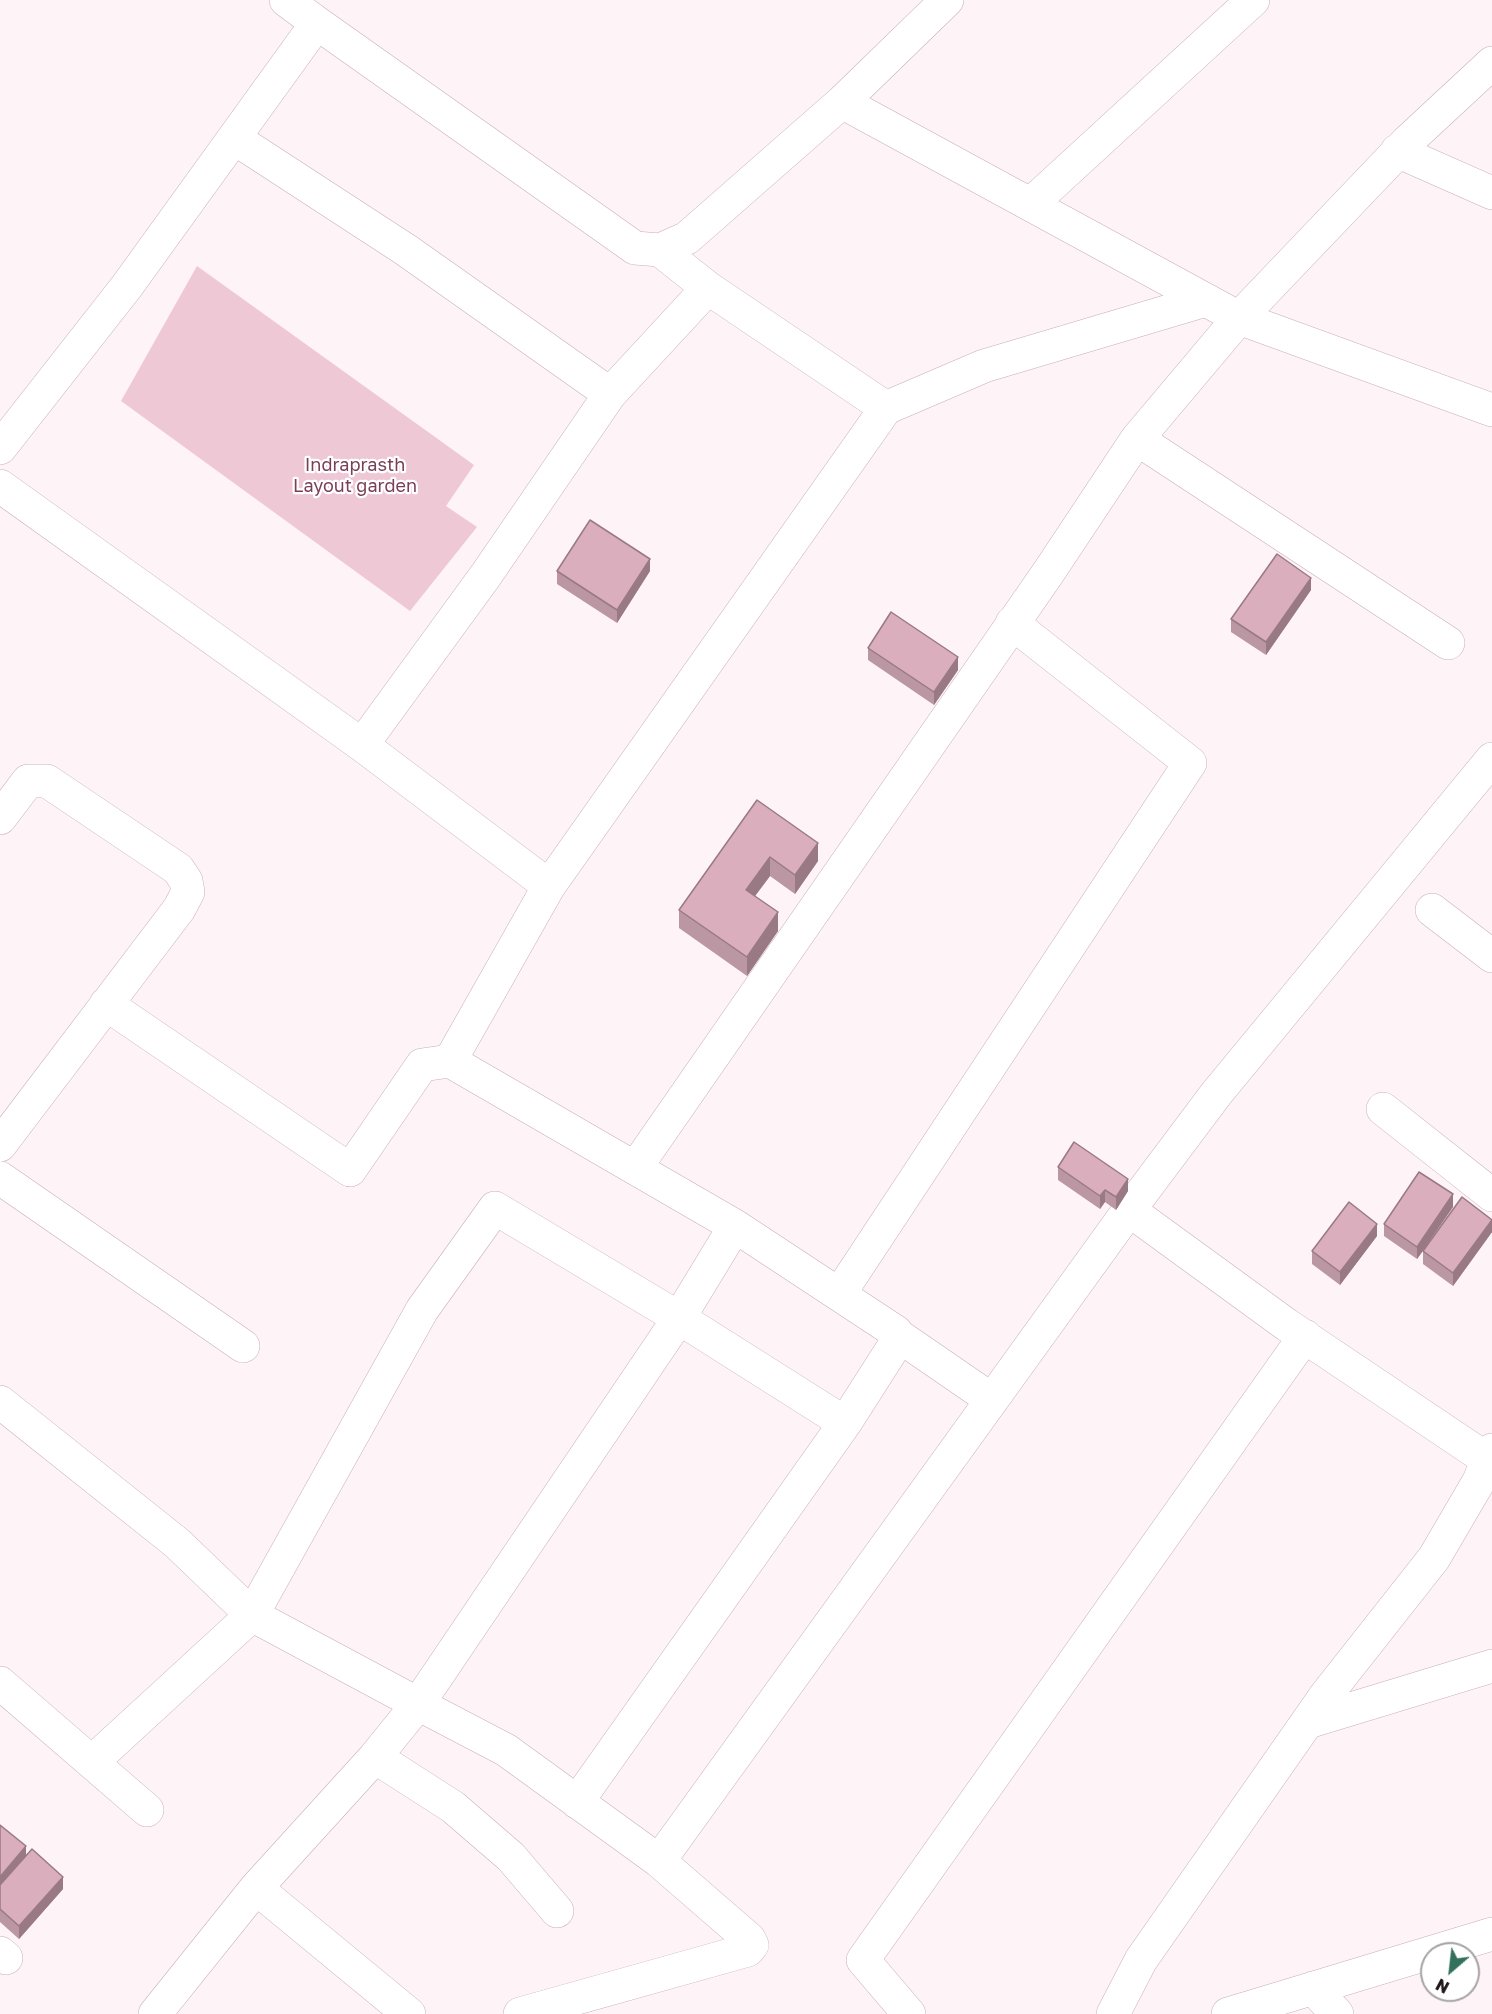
<!DOCTYPE html>
<style>
body{margin:0}
#map{position:relative;width:1492px;height:2014px;overflow:hidden;background:#fef3f6;font-family:"Golos Text",sans-serif}
canvas{display:block}
.north{position:absolute;left:1420px;top:1942px;width:60px;height:60px;box-sizing:border-box;background:#fff;border:2px solid #a6a3a4;border-radius:50%;rotate:208deg;font-size:16px;font-weight:700;line-height:24px;text-align:center;color:#21181b}
.north::after{content:'';display:block;margin:auto;width:21px;height:27px;background:#34715c;clip-path:polygon(50% 0,100% 100%,50% 72%,0 100%)}
</style>
<div id="map">
<canvas width="1492" height="2014"></canvas>
<div class="north">N</div>
</div>
<script>
const context = document.querySelector('canvas').getContext('2d');
context.lineJoin = 'round';
function paint(path, color) {
  context.fillStyle = color;
  context.fill(path, 'evenodd');
}
function strokePath(path, color, width, dash) {
  context.strokeStyle = color;
  context.lineWidth = width;
  context.lineCap = dash ? 'butt' : 'round';
  context.setLineDash(dash || []);
  context.stroke(path);
}
function label(font, color, halo, rows, align = 'center') {
  context.font = font + ' "Golos Text",sans-serif';
  context.lineWidth = 4.5;
  context.setLineDash([]);
  context.textBaseline = 'middle';
  context.strokeStyle = halo;
  context.fillStyle = color;
  for (const [text, x, y, turn = 0] of rows) {
    context.save();
    context.translate(x, y);
    context.rotate((+turn || 0) * Math.PI / 180);
    context.textAlign = isNaN(turn) ? turn : align;
    if (halo) context.strokeText(text, 0, 0);
    context.fillText(text, 0, 0);
    context.restore();
  }
}
paint(new Path2D(`
 M197,266L474,465L446,506L477,527L410,611L121,401Z`), '#efc8d5');
const street = new Path2D(`
 M286,0L317,23
 M842,102L947,0
 M234,138L406,250L610,394
 M1397,151L1492,193
 M1032,203L1253,0
 M708,288L886,408L984,366L1206,300
 M1137,439L1448,643
 M0,448L127,286L317,23L635,248L660,250L687,238L842,102L1239,318L1492,410
 M0,486L362,745L486,575L610,394L708,288L660,250
 M362,745L549,886L886,408
 M0,818L28,781H47L178,869L186,881L188,892L179,909L0,1145
 M549,886L450,1061L735,1226L896,1332L898,1340L845,1423
 M1432,910L1492,956
 M106,1004L350,1170L422,1065L450,1061
 M1383,1109L1492,1195
 M636,1167L1048,573L1137,439L1239,318L1408,141L1492,63
 M0,1178L243,1346
 M495,1208L679,1318L418,1704L252,1615L422,1310Z
 M1129,1210L1287,1325L1488,1460
 M840,1293L1190,763L1012,623
 M899,1336L992,1400
 M0,1402L177,1543L252,1615L92,1762
 M0,1683L147,1810
 M1308,1722L1492,1666
 M375,1757L453,1807L511,1857L557,1911
 M577,1802L845,1423L679,1318L735,1226
 M256,1888L409,2014
 M0,1953L6,1958
 M1313,1988L1337,2014
 M155,2014L256,1888L375,1757L418,1704L506,1750L659,1861L1129,1210L1216,1094L1492,759
 M520,2014L748,1950L752,1945L749,1939L659,1861
 M909,2014L863,1960L1305,1336
 M1113,2014L1141,1960L1326,1695L1434,1558L1479,1481L1492,1450
 M1228,2014L1492,1934`);
strokePath(street, '#c8afb7', 34);
strokePath(street, '#fff', 33);
paint(new Path2D(`
 M557,571H650L617,623L557,584Z
 M1311,590L1266,655L1231,632V619Z
 M868,648L958,670L934,705L868,660Z
 M757,800L818,861L795,894L770,876L755,896L778,931L747,976L679,928V910Z
 M1058,1167L1128,1191L1116,1210L1105,1202L1100,1209L1058,1180Z
 M1453,1207L1424,1249L1492,1219V1232L1453,1286L1423,1264V1251L1417,1259L1384,1236V1224Z
 M1377,1236L1340,1285L1312,1264V1251Z
 M0,1825L26,1856L63,1889L19,1939L0,1922Z`), '#bb96a3');
paint(new Path2D(`
 M650,559V571L617,623V610Z
 M1311,578V590L1266,655V642Z
 M958,657V670L934,705V692Z
 M818,843V861L795,894V875Z
 M770,857V876L746,908V890Z
 M778,912V931L747,976V957Z
 M1128,1179V1191L1116,1210V1197Z
 M1105,1190V1202L1100,1209V1196Z
 M1453,1194V1207L1417,1259V1247Z
 M1492,1220V1232L1453,1286V1273Z
 M1377,1224V1236L1340,1285V1272Z
 M26,1846V1859L0,1889V1877Z
 M63,1877V1889L19,1939V1926Z`), '#997a84');
const building = new Path2D(`
 M590,520L650,559L617,610L557,571Z
 M1277,554L1311,578L1266,642L1231,619Z
 M891,612L958,657L934,692L868,648Z
 M757,800L818,843L795,875L770,857L746,890L778,912L747,957L679,910Z
 M1074,1142L1128,1179L1116,1197L1105,1190L1100,1196L1058,1167Z
 M1419,1172L1453,1194L1417,1247L1384,1224Z
 M1462,1197L1492,1220L1453,1273L1423,1251Z
 M1349,1202L1377,1224L1340,1272L1312,1251Z
 M0,1825L26,1846L0,1877Z
 M32,1849L63,1877L19,1926L0,1909V1885Z`);
paint(building, '#daaebd');
strokePath(building, '#997a84', 1.5);
label('18px', '#793f56', '#fff', [
 ["Indraprasth",355,465],
 ["Layout garden",355,486]
]);
</script>
